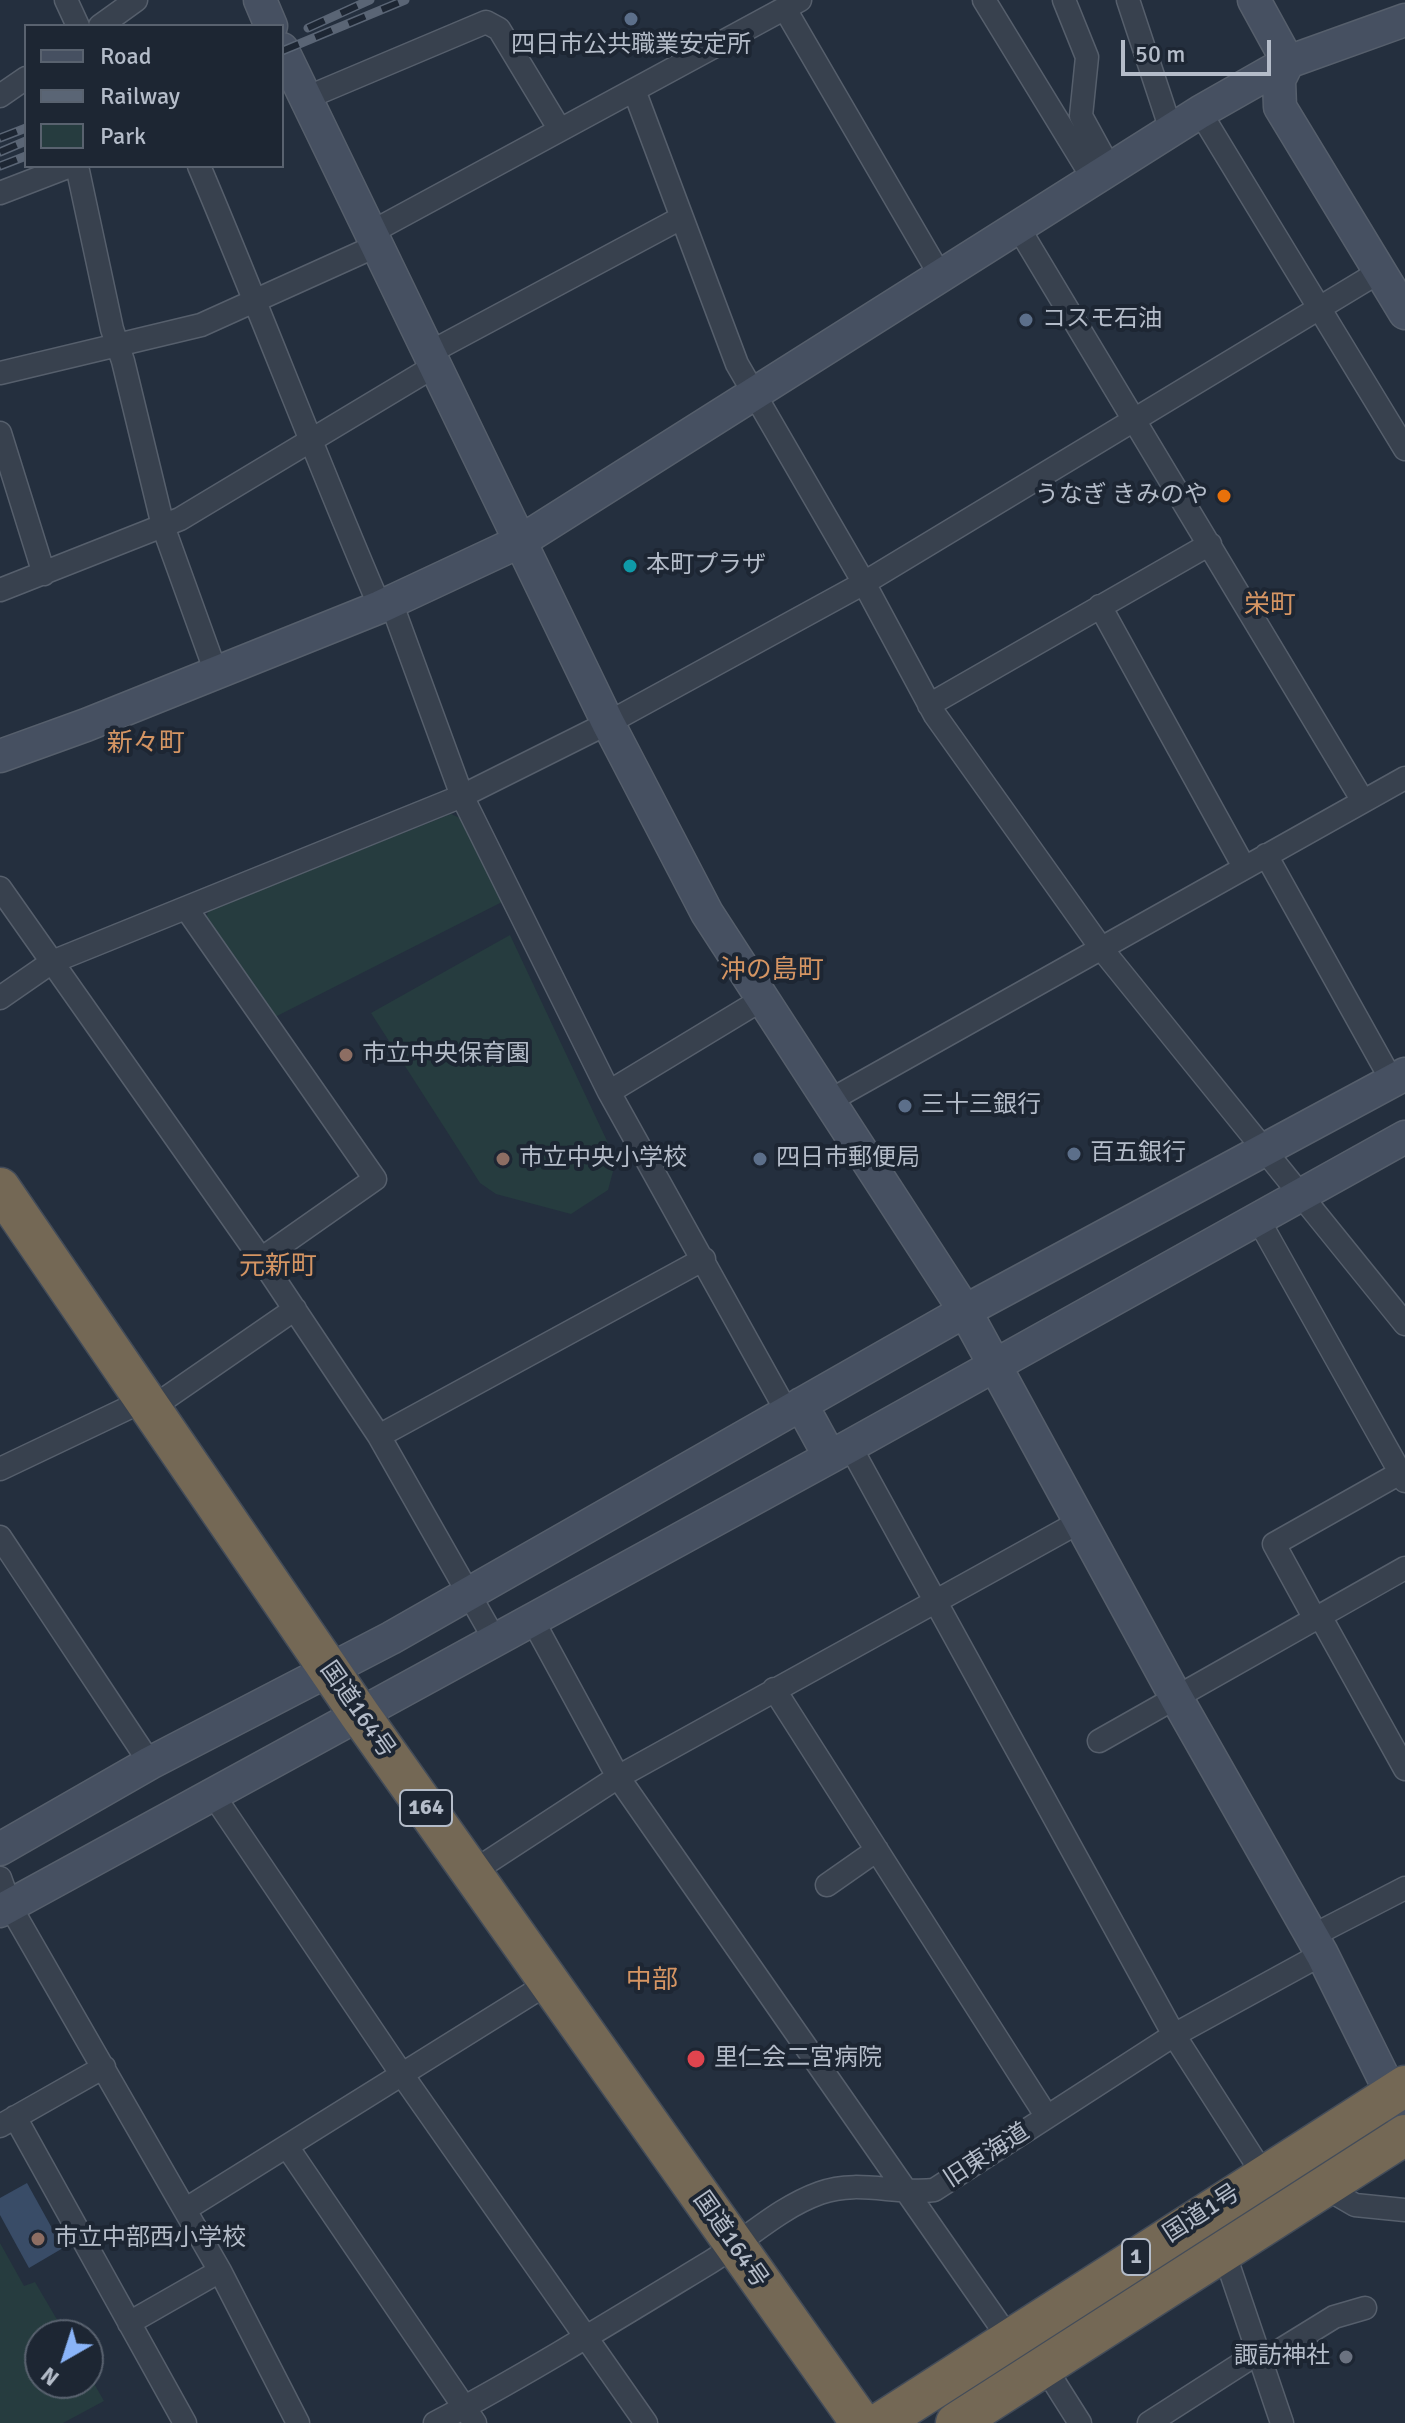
<!DOCTYPE html>
<meta charset="utf-8">
<style>
body{margin:0}
#map{position:relative;width:1405px;height:2423px;overflow:hidden;background:#242f3e;font-family:Signika,sans-serif}
canvas{display:block}
.legend{position:absolute;left:24px;top:24px;width:260px;height:144px;box-sizing:border-box;background:#1d2633;border:2px solid #59626f;margin:0;padding:10px 14px;list-style:none;font-size:24px;color:#b4bcc9}
.legend li{display:flex;align-items:center;gap:16px;height:40px}
.legend b{width:40px;border:2px solid #59626f}
.north{position:absolute;left:24px;top:2319px;width:80px;height:80px;box-sizing:border-box;background:#1d2633;border:2px solid #59626f;border-radius:50%;rotate:219deg;font-size:22px;font-weight:700;line-height:32px;text-align:center;color:#b4bcc9}
.north::after{content:'';display:block;margin:auto;width:28px;height:36px;background:#8ab4f8;clip-path:polygon(50% 0,100% 100%,50% 72%,0 100%)}
.scale{position:absolute;left:1121px;top:40px;width:150px;height:36px;box-sizing:border-box;border:4px solid #b4bcc9;border-top:0;padding-left:10px;font-size:24px;line-height:28px;white-space:nowrap;color:#b4bcc9;-webkit-text-stroke:6px #1d2633;paint-order:stroke}
</style>
<div id="map">
<canvas width="1405" height="2423"></canvas>
<ul class="legend">
<li><b style="height:10px;background:#465061"></b>Road</li>
<li><b style="height:10px;background:#5a6575"></b>Railway</li>
<li><b style="height:22px;background:#263c3f"></b>Park</li>
</ul>
<div class="north">N</div>
<div class="scale">50 m</div>
</div>
<script>
const context = document.querySelector('canvas').getContext('2d');
context.lineJoin = 'round';
function paint(path, color) {
  context.fillStyle = color;
  context.fill(path, 'evenodd');
}
function strokePath(path, color, width, dash) {
  context.strokeStyle = color;
  context.lineWidth = width;
  context.lineCap = dash ? 'butt' : 'round';
  context.setLineDash(dash || []);
  context.stroke(path);
}
function label(font, color, halo, rows, align = 'center') {
  context.font = font + ' Signika,"Noto Sans JP",sans-serif';
  context.lineWidth = 8;
  context.setLineDash([]);
  context.textBaseline = 'middle';
  context.strokeStyle = halo;
  context.fillStyle = color;
  for (const [text, x, y, turn = 0] of rows) {
    context.save();
    context.translate(x, y);
    context.rotate((+turn || 0) * Math.PI / 180);
    context.textAlign = isNaN(turn) ? turn : align;
    if (halo) context.strokeText(text, 0, 0);
    context.fillText(text, 0, 0);
    context.restore();
  }
}
paint(new Path2D(`
 M451,814L460,818L502,902L273,1018L206,922L208,911Z
 M510,935L616,1160L608,1190L571,1214L496,1194L480,1183L371,1013Z
 M0,2243L24,2286L35,2282L66,2335H40V2383H88V2373L104,2401L63,2423H0Z`), '#263c3f');
paint(new Path2D(`
 M27,2183L63,2248L29,2268L0,2215V2198Z`), '#394c67');
const street = new Path2D(`
 M66,0L78,26
 M984,0L1094,180
 M1064,0L1087,57L1081,116L1110,169
 M1128,0L1171,130
 M785,9L940,275
 M100,26L136,0
 M634,90L737,364L864,583L935,715L1101,948L1405,1324
 M0,96L26,78
 M306,98L486,22L499,29L560,130
 M1200,112L1405,449
 M77,166L112,329L123,361L163,526L215,670
 M199,166C261,312 317,461 380,607
 M0,193L70,166
 M1018,227L1363,801
 M370,233L800,0
 M427,354L681,218
 M0,373L201,325L376,246
 M0,433L44,574
 M0,590L180,519L433,367
 M391,602L462,796L609,1092L787,1412
 M1100,606L1244,867
 M929,705L1210,544
 M1266,855L1392,1081
 M0,888L261,1259L379,1436L495,1640
 M186,908L375,1179L261,1259
 M0,998L52,962L462,796L608,723L864,583L1379,272
 M609,1092L761,1000
 M829,1101L1405,778
 M1258,1219L1405,1481
 M153,1407L295,1309
 M379,1436L704,1259
 M850,1446L1174,2035L1263,2174
 M0,1469L147,1399
 M0,1537L150,1763
 M1320,1616L1405,1769
 M532,1619L618,1777L1010,2340
 M1315,1619L1274,1544L1400,1473
 M774,1689L1047,2117
 M1099,1741L1405,1568
 M214,1796L403,2076L646,2423
 M471,1873L618,1777L1081,1521
 M0,1878L10,1906L220,2271L298,2423
 M827,1885L877,1850
 M1312,1936L1405,1888
 M15,2117L185,2423
 M0,2126L104,2067
 M288,2148L475,2423
 M1324,2187L1355,2205L1405,2210
 M186,2209L550,1982
 M1224,2252L1282,2423
 M129,2323L220,2271
 M1261,2362L1334,2317L1365,2308
 M1044,2366L1080,2423
 M435,2423C527,2374 618,2318 707,2264C745,2241 778,2208 820,2193C859,2179 895,2195 934,2190L1174,2035L1322,1954
 M1149,2423L1258,2353`);
const secondary = new Path2D(`
 M260,0L271,26
 M1254,0L1288,62
 M282,49L608,723L707,913L965,1311L1177,1699L1322,1954L1405,2121
 M1288,62L1279,80L1280,107L1405,313
 M0,756L86,725L380,607L521,541L1200,112L1288,62L1405,20
 M801,1404L830,1457
 M0,1849L150,1763L391,1638L965,1311L1405,1074
 M0,1911L850,1446L1405,1137`);
const highway = new Path2D(`
 M0,1188L360,1715L861,2423
 M880,2423L1405,2086
 M956,2423L1405,2135`);
strokePath(street, '#565f6c', 25);
strokePath(secondary, '#565f6c', 35);
strokePath(highway, '#434c59', 43);
strokePath(street, '#38414e', 22);
strokePath(secondary, '#465061', 32);
strokePath(highway, '#746855', 40);
const rail = new Path2D(`
 M308,28L370,0
 M282,51L405,0
 M0,138L26,128
 M0,152L26,141
 M0,166L26,156`);
strokePath(rail, '#5a6575', 9);
strokePath(rail, '#1d2633', 6, [18]);
for (const [x, y, r, color] of [
 [631,19,8,"#5c6f8a"],
 [1026,320,8,"#5c6f8a"],
 [1224,496,8,"#e8710a"],
 [630,566,8,"#0f9aa8"],
 [346,1055,8,"#8d6e63"],
 [905,1106,8,"#5c6f8a"],
 [1074,1154,8,"#5c6f8a"],
 [503,1159,8,"#8d6e63"],
 [760,1159,8,"#5c6f8a"],
 [696,2059,10,"#e0444e"],
 [38,2239,8,"#8d6e63"],
 [1346,2357,8,"#6b7280"]
]) {
  const dot = new Path2D();
  dot.arc(x, y, r, 0, 2 * Math.PI);
  context.fillStyle = color;
  context.fill(dot);
  strokePath(dot, '#1d2633', 3);
}
for (const [x, y, w] of [
 [426,1808,52],
 [1136,2257,28]
]) {
  const box = new Path2D();
  box.roundRect(x - w / 2, y - 18, w, 36, 6);
  context.fillStyle = '#1d2633';
  context.fill(box);
  strokePath(box, '#b4bcc9', 2);
}
label('bold 22px', '#b4bcc9', null, [
 ["164",426,1808],
 ["1",1136,2257]
]);
label('24px', '#b4bcc9', '#1d2633', [
 ["四日市公共職業安定所",631,46,"center"],
 ["コスモ石油",1042,320],
 ["うなぎ きみのや",1208,496,"right"],
 ["本町プラザ",646,566],
 ["市立中央保育園",362,1055],
 ["三十三銀行",921,1106],
 ["百五銀行",1090,1154],
 ["市立中央小学校",519,1159],
 ["四日市郵便局",776,1159],
 ["里仁会二宮病院",714,2059],
 ["市立中部西小学校",54,2239],
 ["諏訪神社",1330,2357,"right"]
], 'left');
label('24px', '#b4bcc9', '#1d2633', [
 ["国道164号",357,1710,55],
 ["旧東海道",987,2156,-33],
 ["国道1号",1202,2214,-33],
 ["国道164号",730,2240,55]
]);
label('26px', '#d59563', '#1d2633', [
 ["栄町",1270,606],
 ["新々町",146,744],
 ["沖の島町",772,971],
 ["元新町",278,1267],
 ["中部",652,1981]
]);
</script>
